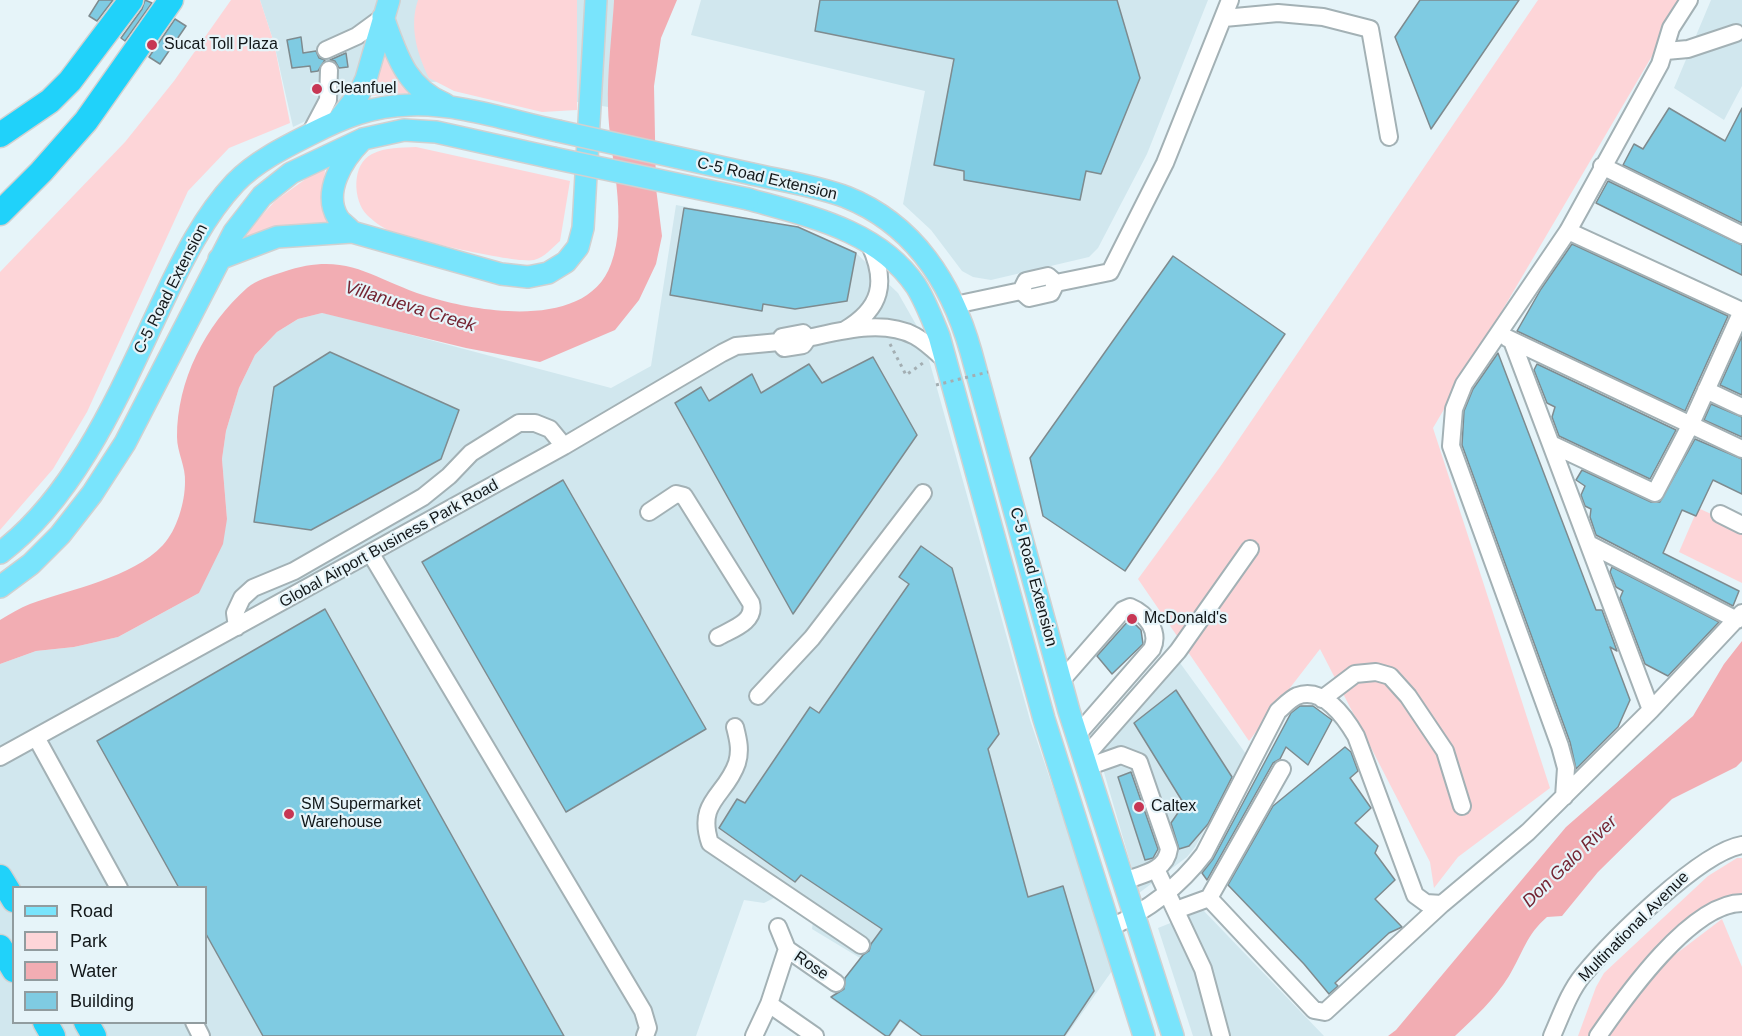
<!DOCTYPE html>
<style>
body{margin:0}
#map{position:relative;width:1742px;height:1036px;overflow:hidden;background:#e6f4f9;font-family:Helvetica,sans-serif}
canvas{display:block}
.legend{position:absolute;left:12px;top:886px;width:195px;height:138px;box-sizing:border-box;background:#e6f4f9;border:2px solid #919c9f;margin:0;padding:8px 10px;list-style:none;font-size:18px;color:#121719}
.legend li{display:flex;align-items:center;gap:12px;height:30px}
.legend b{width:30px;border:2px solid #919c9f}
</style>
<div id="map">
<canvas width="1742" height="1036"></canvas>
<ul class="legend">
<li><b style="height:8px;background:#79e4fc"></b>Road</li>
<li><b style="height:16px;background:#fdd5d8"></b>Park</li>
<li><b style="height:16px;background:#f2adb3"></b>Water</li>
<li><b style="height:16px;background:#7fcbe2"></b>Building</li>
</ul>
</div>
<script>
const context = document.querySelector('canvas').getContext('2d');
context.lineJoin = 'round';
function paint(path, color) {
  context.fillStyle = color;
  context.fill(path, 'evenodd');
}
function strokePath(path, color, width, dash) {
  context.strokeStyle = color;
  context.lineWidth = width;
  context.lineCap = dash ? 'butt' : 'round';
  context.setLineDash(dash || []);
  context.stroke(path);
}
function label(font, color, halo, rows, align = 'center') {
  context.font = font + ' Helvetica,sans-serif';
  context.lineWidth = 4.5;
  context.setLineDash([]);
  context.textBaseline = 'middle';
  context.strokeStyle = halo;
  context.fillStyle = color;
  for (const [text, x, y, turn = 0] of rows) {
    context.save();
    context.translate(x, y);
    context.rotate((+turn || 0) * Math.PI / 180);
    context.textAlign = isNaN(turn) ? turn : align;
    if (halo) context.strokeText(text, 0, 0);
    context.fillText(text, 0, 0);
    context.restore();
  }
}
paint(new Path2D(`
 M260,0H614L608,107L448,81L381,85L293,127L274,43Z
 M701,0H1208L1147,154L1098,248L1089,257L991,280L973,277L962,271L931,230L903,204L925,91L691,35Z
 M1711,0H1742V86L1724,120L1674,88Z
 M676,205L798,227L856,253L898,293L922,335L1030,720L1114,968L1066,1036H921L900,1022L891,1036H884L830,998L860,958L812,929L814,915L782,894L764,903L744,900L696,1036H0V664L36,651L74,647L118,637L199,593L227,519L222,459L226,431L239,388L255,355L277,332L298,319L322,313L351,319L611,388L651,366ZM14,888H206V1022H14Z
 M1175,656L1246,754L1195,847L1187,857L1139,893L1099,755Z
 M1203,910L1324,1036H1193L1158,928Z`), '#d1e7ee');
paint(new Path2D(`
 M231,0H260L274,43L290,123L229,148L188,191L87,412L53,469L0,530V272L125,142L174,81Z
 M418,0H577V110L542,112L454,91L429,78C417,54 409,26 418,0Z
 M1538,0H1685L1433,428L1550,788L1458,857L1434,888L1430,862L1320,649L1249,741L1138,579L1220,467Z
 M386,51L400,84L408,93L372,96Z
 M416,147L570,181L560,241C553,247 544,258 534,260C517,264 410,239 390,231C383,228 373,221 367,215C353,201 351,164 372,154C386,147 401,148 416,147Z
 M321,168L325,170L323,201L333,226L286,227L242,237L275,201Z
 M1698,508L1742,528V583L1679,552Z
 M1737,858H1742V904L1661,948L1588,1036H1578L1596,987L1604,973L1708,876Z
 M1722,919L1742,967V1036H1609L1660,966Z`), '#fdd5d8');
paint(new Path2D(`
 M614,0H677L661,38L654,86L656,188L662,236L656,264L639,300L615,330L540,362L466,348L322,313L298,319L277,332L255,355L239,388L226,431L222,459L227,519L223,544L199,593L118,637L74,647L36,651L0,664V620C10,614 20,608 30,604C71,589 132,578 163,545C177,530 185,502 185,482C186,467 177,452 177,437C177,381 205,325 247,288C256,280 271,276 283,272C350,249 373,281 433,298C484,313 588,329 611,264C629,216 609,157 608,107C607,72 612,35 614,0Z
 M1742,641V761L1736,767L1672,799L1598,872L1562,916L1547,917C1526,935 1523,953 1509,976C1494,1000 1475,1017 1455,1036H1388L1396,1030L1566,827L1693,716L1724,664Z`), '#f2adb3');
const building = new Path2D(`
 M99,0H113L97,21L89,16Z
 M145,0L152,3L125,41L121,38L142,9Z
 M820,0H1117L1140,78L1101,174L1086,171L1080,200L964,180V171L934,165L954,59L815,31Z
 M1420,0H1519L1431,129L1395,37Z
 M175,19L186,26L160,64L149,57Z
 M301,37L303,53L316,51L319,58L325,60L318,71L311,72L310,66L292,68L287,40Z
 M346,53L348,67L339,68L335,61L330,60Z
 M1669,108L1725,141L1742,108V223L1623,165L1634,144L1643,149Z
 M1608,181L1742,245V275L1596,203Z
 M684,208L798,227L856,253L847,301L795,309L763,304L762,311L670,295Z
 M1572,244L1728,316L1685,411L1517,331L1541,289Z
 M1173,256L1285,334L1125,571L1043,516L1030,458Z
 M1742,336V395L1720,385Z
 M330,352L459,410L441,459L311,530L254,522L274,387Z
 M1498,353L1596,610H1602L1617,651L1610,647L1630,700L1618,727L1576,769L1570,742L1462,445L1464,411L1473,389Z
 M873,357L917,435L793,614L675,403L701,387L709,401L752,374L761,393L809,364L822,383Z
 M1537,364L1676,430L1650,479L1559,436L1552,417L1555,407L1547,403L1534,370Z
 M1711,404L1742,417V437L1704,420Z
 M1695,439L1742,459V494L1713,480L1696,516L1682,510L1663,553L1739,591L1733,606L1596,535L1590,517L1591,509L1585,506L1581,495L1585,486L1576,480L1582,470L1651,502H1660Z
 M563,480L706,729L566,812L422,562Z
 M921,546L952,568L999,734L988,749L1028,897L1063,886L1094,991L1064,1036H922L900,1020L889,1036H886L831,997L844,989L845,978L863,955L869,951L871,944L882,929L801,875L795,882L719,828L737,799L745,803L810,707L819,713L909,584L899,577Z
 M1612,567L1719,622L1668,676L1645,664L1620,598L1623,591L1616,587L1610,572Z
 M325,609L564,1036H263L206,934V888H179L97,741Z
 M1130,619L1141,630L1143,644L1112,674L1097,656Z
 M1176,690L1232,777L1208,824L1189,846L1179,849L1171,823L1184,804L1134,723Z
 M1300,706H1313L1332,720L1308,765L1286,747L1280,759L1273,763L1207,880L1202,873L1213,859L1291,713Z
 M1345,747L1351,752L1358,771L1350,778L1371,808L1355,823L1378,846L1375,853L1395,880L1375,899L1402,927L1389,933L1335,983L1338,986L1329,994L1304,964L1228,885L1273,806Z
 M1131,772L1158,849L1153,858L1145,860L1118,777Z`);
paint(building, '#7fcbe2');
strokePath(building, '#7e8b8f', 1.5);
const minor = new Path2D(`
 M1224,18L1278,13L1323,17L1370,29L1389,137
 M326,50L357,36L383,17
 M1666,51L1688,49L1736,33
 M310,134L328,100L329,70
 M1602,166L1742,235
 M1021,291L1026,281L1048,276L1056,283L1110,272L1165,163L1230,0
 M1021,291L1029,298L1051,293L1056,283
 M955,305L1021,291
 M845,330C882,308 887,282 870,245
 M1507,338L1742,449
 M1512,341L1651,710
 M779,342L784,348L803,345L808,338C841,331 883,319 915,336C926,342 935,351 945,360
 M1706,390L1742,407
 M1551,444L1655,493L1690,426L1742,311L1568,231
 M649,512L676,494L684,496L751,603C756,622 732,629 718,637
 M1720,514L1742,525
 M1589,544L1737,620
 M371,554L643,1011L648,1028L645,1036
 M237,627L235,613L242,598L253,588L294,571L423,497L449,476L471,453L519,423H535L550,429L564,446
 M1061,681L1123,610L1130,607C1147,614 1160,632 1152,649L1077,735
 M758,696L812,638L923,493
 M1322,699L1355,674L1376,672L1390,676L1408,696L1445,751L1462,806
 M735,727C738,739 741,750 737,763C726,796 696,801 710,843L861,945
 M37,739L119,888
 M0,757L564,446L722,353L736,346L779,342L782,337L803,333L808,338
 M1084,758L1178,651L1250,549
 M1087,767L1121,755L1139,762L1169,849C1166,871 1143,874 1124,881
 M1564,797L1566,768L1560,746L1451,446L1454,409L1464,384L1568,231L1660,64L1671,28L1689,0
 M1156,869L1203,969L1221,1036
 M1209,898L1314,1010L1325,1012L1442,904L1528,832L1651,710L1742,613
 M1176,910L1209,898L1282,769
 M1109,928C1147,911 1179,887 1204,854L1278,711C1283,707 1290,699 1297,696C1323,686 1345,717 1356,736L1415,895L1426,903L1442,904
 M787,949L836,983
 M769,1004L815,1036
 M194,1022L201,1036
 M754,1036L769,1004L787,949L778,927
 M1552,1036C1561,1016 1569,992 1583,975C1612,940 1700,852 1742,845
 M1598,1036C1625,997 1691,903 1742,903`);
const major = new Path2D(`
 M383,17C397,55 405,87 445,104
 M340,118L359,94L366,79L389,0
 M752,174C783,181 816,186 846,197C914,224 952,284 971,352L1069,711L1173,1036
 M748,199C808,216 878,230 916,286C926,302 932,319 939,336L1044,719L1144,1036
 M352,232C348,227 341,223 338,218C322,192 343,159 361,141
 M219,259L277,237L352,232L501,274L528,277L548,273L566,262L578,247L583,228L596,0
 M0,553C78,495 123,385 164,299C183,259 204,216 235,183C255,162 285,147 311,134C344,117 372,106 410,105C459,103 511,121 558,131
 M0,587L31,564L60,535L92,494L125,443L234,232L262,196L291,173L363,139L404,130L436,132L553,158`);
const highway = new Path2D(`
 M0,135L50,101L70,81L131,0
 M0,213L41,172L86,121L171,0
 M0,877L14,900
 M0,947L14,970
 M45,1022L53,1036
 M86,1022L94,1036`);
strokePath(minor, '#a3b1b5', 20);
strokePath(major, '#d0d1d1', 24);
strokePath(highway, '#d0d1d1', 27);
strokePath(new Path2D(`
 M890,344L906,375L923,363`), '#a3aeb2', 3, [3, 4.5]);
strokePath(minor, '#fff', 16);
strokePath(major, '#79e4fc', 21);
strokePath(highway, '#20d2fa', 24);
const majorBridge = new Path2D(`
 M558,131L752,174
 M553,158L748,199`);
strokePath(majorBridge, '#d0d1d1', 24, []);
strokePath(new Path2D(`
 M936,385L988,372`), '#a3aeb2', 3, [3, 4.5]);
strokePath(majorBridge, '#79e4fc', 21);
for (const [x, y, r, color] of [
 [152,45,6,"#c73754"],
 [317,89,6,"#c73754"],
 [1132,619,6,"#c73754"],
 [1139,807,6,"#c73754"],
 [289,814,6,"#c73754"]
]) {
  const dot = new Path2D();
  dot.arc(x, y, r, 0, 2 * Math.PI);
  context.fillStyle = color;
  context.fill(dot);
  strokePath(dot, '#e6f4f9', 2);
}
label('16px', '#121719', '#e6f4f9', [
 ["Sucat Toll Plaza",164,45],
 ["Cleanfuel",329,89],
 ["McDonald's",1144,619],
 ["SM Supermarket",301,805],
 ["Warehouse",301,823],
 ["Caltex",1151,807]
], 'left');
label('16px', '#121719', '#e6f4f9', [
 ["C-5 Road Extension",767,179,13],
 ["C-5 Road Extension",171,289,-63],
 ["Global Airport Business Park Road",389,544,-29],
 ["C-5 Road Extension",1033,577,75],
 ["Multinational Avenue",1634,927,-45],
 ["Rose",811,966,34]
]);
label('italic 18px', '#742533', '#e6f4f9', [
 ["Villanueva Creek",410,307,17],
 ["Don Galo River",1570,862,-44]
]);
</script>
